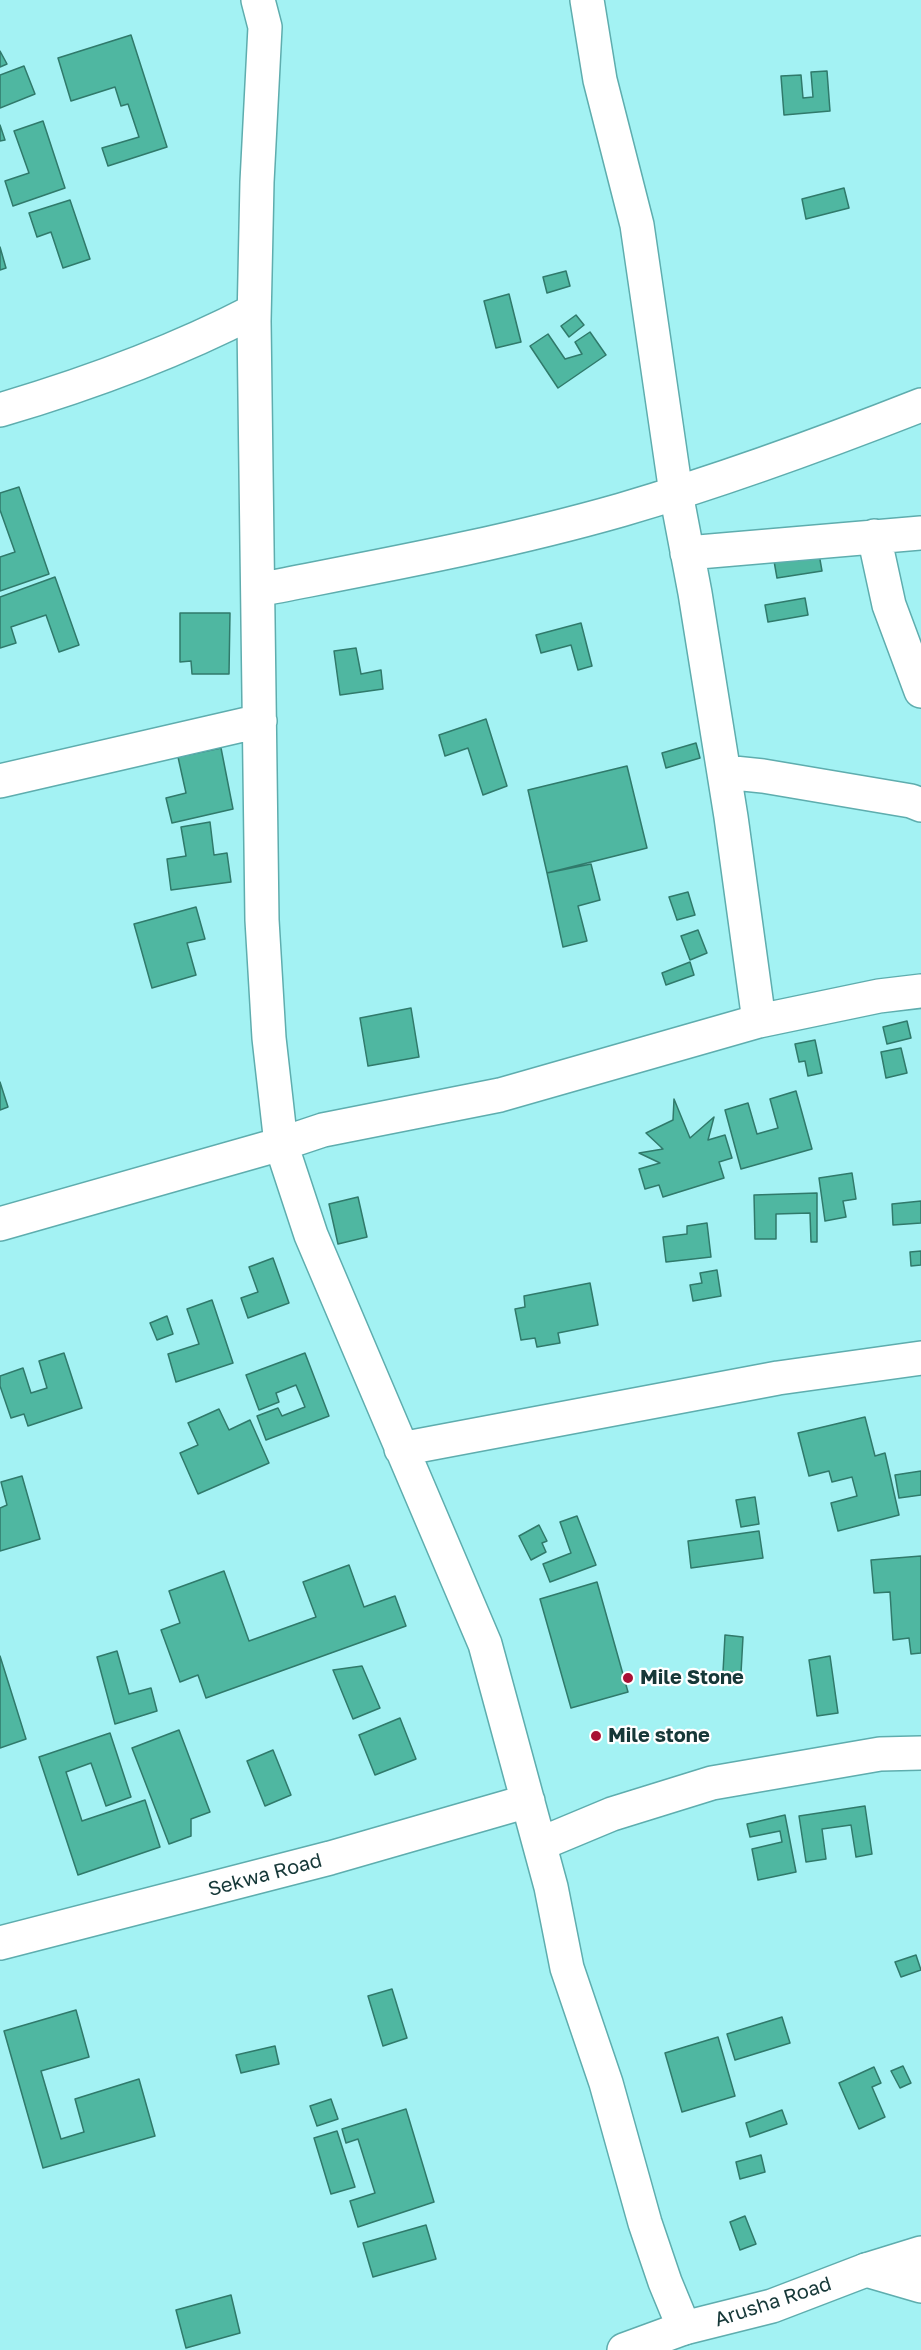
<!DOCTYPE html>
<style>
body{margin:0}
canvas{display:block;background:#a3f2f3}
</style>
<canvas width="921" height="2350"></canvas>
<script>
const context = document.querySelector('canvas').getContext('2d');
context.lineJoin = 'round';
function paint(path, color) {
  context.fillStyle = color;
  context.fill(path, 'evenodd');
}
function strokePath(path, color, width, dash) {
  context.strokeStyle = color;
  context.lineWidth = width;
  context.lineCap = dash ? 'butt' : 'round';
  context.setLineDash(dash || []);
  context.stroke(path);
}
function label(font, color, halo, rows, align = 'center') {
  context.font = font + ' "Golos Text",sans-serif';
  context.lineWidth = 4.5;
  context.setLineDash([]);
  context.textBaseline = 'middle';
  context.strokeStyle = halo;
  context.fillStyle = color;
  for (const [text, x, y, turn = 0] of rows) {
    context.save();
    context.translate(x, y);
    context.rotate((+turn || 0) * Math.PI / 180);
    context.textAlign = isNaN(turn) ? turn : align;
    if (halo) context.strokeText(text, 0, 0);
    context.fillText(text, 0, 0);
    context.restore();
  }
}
const building = new Path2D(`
 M131,35L167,147L108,166L102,148L139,137L128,104L121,106L115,87L71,101L58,58Z
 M0,51L7,64L0,67Z
 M24,66L35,94L0,108V75Z
 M827,71L830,111L784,115L781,76L801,75L803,98L813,97L811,72Z
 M43,121L65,188L13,206L5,181L29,173L14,131Z
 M0,125L5,140L0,141Z
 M844,188L849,208L806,219L802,199Z
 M70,200L90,259L63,268L51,232L37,237L29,213Z
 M0,247L6,268L0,270Z
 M566,271L570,286L547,293L543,277Z
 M509,294L521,342L496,348L484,301Z
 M576,315L584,325L569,337L561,326Z
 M590,332L606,355L558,388L530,346L548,334L565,359L582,354L575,342Z
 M19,487L49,574L0,591V557L15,552L0,510V493Z
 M819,554L822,571L777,578L774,561Z
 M55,577L79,645L59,652L46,615L11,627L16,643L0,648V597Z
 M805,598L808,615L768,622L765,605Z
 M180,613H230L229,674H192L191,661L180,662Z
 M581,623L592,666L578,670L571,645L541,653L536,635Z
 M356,648L361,674L381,670L383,689L340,695L334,651Z
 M486,719L507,786L483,795L468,748L445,756L439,735Z
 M696,743L700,758L666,768L662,753Z
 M221,748L233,809L172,823L166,798L186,793L178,757Z
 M627,766L647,848L547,873L528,790Z
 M210,822L214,855L227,853L231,882L171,890L167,859L186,856L181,827Z
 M591,864L600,900L578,906L587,941L563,947L547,873Z
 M688,892L695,915L677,920L669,897Z
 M196,907L205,939L187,943L196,975L152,988L134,924Z
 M698,930L707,953L690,960L681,936Z
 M690,962L694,975L666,985L662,973Z
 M411,1008L419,1057L368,1066L360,1018Z
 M907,1021L911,1038L887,1044L883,1027Z
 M815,1040L822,1073L808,1076L805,1061L799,1062L795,1044Z
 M901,1048L907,1073L886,1078L881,1052Z
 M0,1082L8,1107L0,1110Z
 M796,1091L812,1149L741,1169L725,1110L748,1103L757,1134L778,1128L770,1099Z
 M674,1099L690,1138L714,1117L708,1140L725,1135L732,1158L719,1162L724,1178L663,1197L659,1185L645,1189L639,1169L660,1163L639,1153L663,1149L646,1133L673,1120Z
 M852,1173L856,1199L843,1201L846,1217L825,1221L819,1178Z
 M817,1193V1242H811L810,1213L776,1214V1239H755L754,1195Z
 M358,1197L367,1237L338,1244L329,1204Z
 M921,1201V1223L893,1225L892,1204Z
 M707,1223L711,1257L666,1262L663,1237L687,1234V1226Z
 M921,1251V1265L911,1266L910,1252Z
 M273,1258L289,1303L248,1318L241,1298L258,1292L249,1267Z
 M717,1270L721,1296L693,1301L690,1285L702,1283L700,1273Z
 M590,1283L598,1325L558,1333L560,1343L537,1347L535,1338L521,1340L515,1309L525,1307L524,1296Z
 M212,1300L233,1363L176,1382L168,1354L199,1344L187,1309Z
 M167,1316L173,1334L157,1340L150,1323Z
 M64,1353L82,1408L28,1426L24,1414L11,1418L0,1386V1376L23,1368L31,1393L47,1388L39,1361Z
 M305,1353L329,1416L266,1440L257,1416L278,1408L282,1416L305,1407L296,1385L276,1393L279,1402L259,1410L246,1375Z
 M219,1409L229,1430L250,1420L269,1463L198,1494L180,1453L198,1445L188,1423Z
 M865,1417L875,1456L885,1453L899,1515L838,1531L831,1503L857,1496L852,1477L832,1482L829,1471L809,1476L798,1433Z
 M921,1471V1495L899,1498L895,1475Z
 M22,1476L40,1539L0,1551V1508L7,1505L1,1482Z
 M755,1497L759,1524L741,1527L736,1500Z
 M577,1516L596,1565L550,1582L543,1564L571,1553L560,1522Z
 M539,1525L547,1541L542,1543L546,1552L531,1560L519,1536Z
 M759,1531L763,1558L691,1568L688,1541Z
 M921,1556V1653L911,1654L909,1638L893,1640L890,1592L874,1593L871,1560Z
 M349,1565L364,1607L395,1596L406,1626L206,1698L198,1675L180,1682L161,1630L180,1623L169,1591L224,1571L249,1641L316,1617L303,1582Z
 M597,1582L628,1692L571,1708L540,1599Z
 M725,1635L743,1637L741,1673L723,1672Z
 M117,1651L129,1694L151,1688L157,1711L115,1724L97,1657Z
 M0,1656L26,1739L0,1748Z
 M830,1656L838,1713L817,1716L809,1660Z
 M362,1666L380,1708L353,1719L333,1670Z
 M400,1718L416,1759L375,1775L359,1735Z
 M179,1730L210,1812L191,1819V1836L169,1844L132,1748Z
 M110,1733L131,1797L106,1806L91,1763L66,1772L82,1821L145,1800L160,1847L78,1875L39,1757Z
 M273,1750L291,1795L265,1806L247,1761Z
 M865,1806L872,1854L856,1857L851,1825L822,1829L826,1859L806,1862L799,1816Z
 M785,1815L796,1872L758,1880L752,1849L782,1842L780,1831L750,1837L747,1824Z
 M916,1955L921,1970L901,1977L895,1962Z
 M392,1989L407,2038L383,2046L368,1996Z
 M76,2010L89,2057L41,2071L61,2139L84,2132L75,2099L139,2079L155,2136L43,2168L4,2031Z
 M782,2017L790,2043L735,2060L727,2034Z
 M718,2037L735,2096L682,2112L665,2053Z
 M275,2046L279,2064L241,2073L236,2055Z
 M903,2066L911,2083L900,2088L891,2071Z
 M874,2067L881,2083L872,2087L885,2117L859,2129L839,2083Z
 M331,2099L338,2119L317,2126L310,2106Z
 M406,2109L434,2202L358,2227L350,2201L375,2193L358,2139L346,2143L342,2129Z
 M782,2110L787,2124L750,2137L746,2123Z
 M337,2131L355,2187L331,2194L314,2138Z
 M761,2155L765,2172L740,2179L736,2162Z
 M745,2216L756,2244L740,2250L730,2222Z
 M426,2225L436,2259L373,2277L363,2243Z
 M231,2295L240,2333L186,2348L176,2310Z`);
paint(building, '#4fb7a1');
strokePath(building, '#307a6b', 1.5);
const street = new Path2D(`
 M258,0L265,27L257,182L254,321L262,920L269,1038L281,1144L311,1235L485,1644L551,1887L567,1968L606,2083L645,2223L665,2282L684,2328
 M587,0L600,80L637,225L676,493L695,593L731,817L759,1021
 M0,410C88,384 173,353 254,311
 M874,536L889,605L921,691
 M687,553L921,533
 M258,590C380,566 502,544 621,510C723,480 822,444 921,405
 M724,772L763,776L911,801L921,805
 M0,781L260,721
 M0,1224L281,1144L323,1130L500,1095L759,1021L879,996L921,991
 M401,1449L778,1378L921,1358
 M540,1844L612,1814L712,1783L880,1754L921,1753
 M0,1943L330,1858L528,1801
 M866,2270L921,2286`);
const secondary = new Path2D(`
 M624,2350L684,2328L772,2306L866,2270L921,2253`);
strokePath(street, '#5eadae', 36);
strokePath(secondary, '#5eadae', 36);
strokePath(street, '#fff', 33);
strokePath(secondary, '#fff', 33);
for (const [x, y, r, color] of [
 [628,1678,6,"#a81034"],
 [596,1736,6,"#a81034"]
]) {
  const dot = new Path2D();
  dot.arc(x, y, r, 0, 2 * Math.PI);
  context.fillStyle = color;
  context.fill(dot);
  strokePath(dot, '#fff', 2);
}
label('bold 20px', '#163838', '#fff', [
 ["Mile Stone",640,1678],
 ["Mile stone",608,1736]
], 'left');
label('20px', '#163838', '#fff', [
 ["Sekwa Road",265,1875,-15],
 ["Arusha Road",773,2302,-18]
]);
</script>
